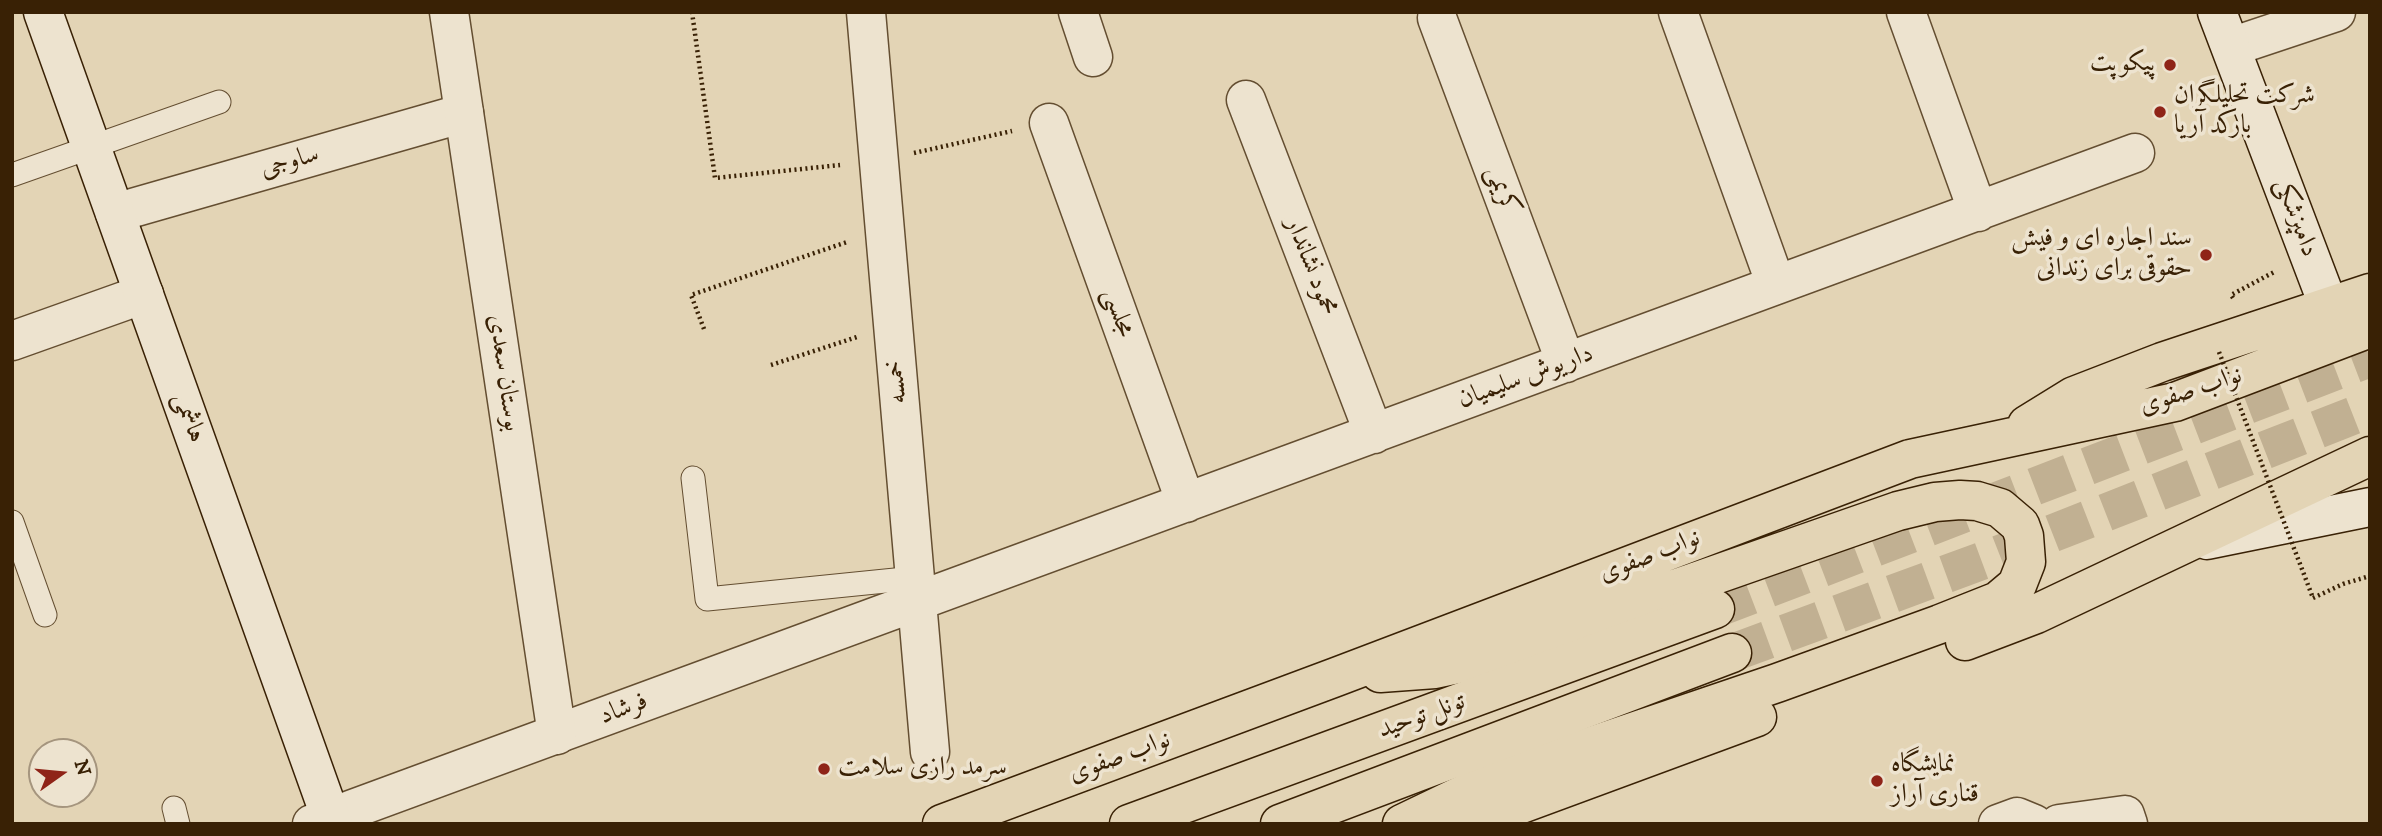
<!DOCTYPE html>
<meta charset="utf-8">
<style>
body{margin:0}
#map{position:relative;width:2382px;height:836px;overflow:hidden;background:#e3d4b5;font-family:"IM FELL DW Pica",serif}
canvas{display:block}
.frame{position:absolute;inset:0;border:14px solid #392105;pointer-events:none}
.north{position:absolute;left:28px;top:738px;width:70px;height:70px;box-sizing:border-box;background:#ede3cf;border:2px solid #a5957e;border-radius:50%;rotate:75deg;font-size:19px;font-weight:700;line-height:28px;text-align:center;color:#392105}
.north::after{content:'';display:block;margin:auto;width:24px;height:32px;background:#8f2418;clip-path:polygon(50% 0,100% 100%,50% 72%,0 100%)}
</style>
<div id="map">
<canvas width="2382" height="836"></canvas>
<div class="frame"></div>
<div class="north">N</div>
</div>
<script>
const context = document.querySelector('canvas').getContext('2d');
context.lineJoin = 'round';
function strokePath(path, color, width, dash) {
  context.strokeStyle = color;
  context.lineWidth = width;
  context.lineCap = dash ? 'butt' : 'round';
  context.setLineDash(dash || []);
  context.stroke(path);
}
function label(font, color, halo, rows, align = 'center') {
  context.font = font + ' "IM FELL DW Pica",Amiri,serif';
  context.lineWidth = 7;
  context.setLineDash([]);
  context.textBaseline = 'middle';
  context.strokeStyle = halo;
  context.fillStyle = color;
  for (const [text, x, y, turn = 0] of rows) {
    context.save();
    context.translate(x, y);
    context.rotate((+turn || 0) * Math.PI / 180);
    context.textAlign = isNaN(turn) ? turn : align;
    if (halo) context.strokeText(text, 0, 0);
    context.fillText(text, 0, 0);
    context.restore();
  }
}
strokePath(new Path2D(`
 M1715,609L2370,358
 M1732,653L1987,559L2370,409`), '#c1b092', 38, [38, 19]);
const service = new Path2D(`
 M12,175L219,102
 M693,478L707,599L915,578
 M12,522L45,615
 M174,808L178,824`);
const minor = new Path2D(`
 M866,12L930,752
 M1078,12L1093,57
 M1678,12L1776,285
 M1906,12L1978,212
 M1437,18L1566,363
 M2231,47L2336,12
 M1246,100L1374,434
 M1049,123L1186,503
 M115,213L464,113
 M12,341L144,294
 M312,824L2135,153
 M1998,824L2017,817L2034,824
 M2059,824L2125,815L2128,824`);
const tertiary = new Path2D(`
 M449,12L557,735`);
const secondary = new Path2D(`
 M43,12L333,824
 M2217,12L2329,307
 M2207,540L2370,507`);
const primary = new Path2D(`
 M2027,425L2074,396L2162,362L2370,293
 M1965,641L2036,614L2370,456
 M1380,673L1435,669L1463,663L1898,511L1935,502L1960,500L1977,501L2000,508L2020,525L2024,536L2026,562L2017,585L1998,601L1940,624L1777,683L1500,777L1402,824
 M942,824L1336,677L1910,459L2175,402L2370,328
 M1467,824L1757,717`);
const trunk = new Path2D(`
 M1129,824L1715,609
 M1280,824L1732,653`);
strokePath(service, '#644e31', 25);
strokePath(minor, '#644e31', 41);
strokePath(tertiary, '#644e31', 41);
strokePath(secondary, '#392105', 41);
strokePath(primary, '#392105', 41);
strokePath(trunk, '#392105', 41);
strokePath(new Path2D(`
 M692,12L715,178L840,165
 M914,153L1012,131
 M2233,298L2231,295L2276,271
 M704,329L691,295L847,242
 M771,365L857,337
 M2313,598L2343,584L2370,576`), '#392105', 4.5, [2, 3.5]);
strokePath(service, '#ede3cf', 23);
strokePath(minor, '#ede3cf', 38);
strokePath(tertiary, '#ede3cf', 38);
strokePath(secondary, '#ede3cf', 38);
strokePath(primary, '#e3d4b5', 38);
strokePath(trunk, '#e3d4b5', 38);
strokePath(new Path2D(`
 M2219,352L2313,598`), '#392105', 4.5, [2, 3.5]);
for (const [x, y, r, color] of [
 [2170,65,7,"#8f2418"],
 [2160,112,7,"#8f2418"],
 [2206,255,7,"#8f2418"],
 [824,769,7,"#8f2418"],
 [1877,781,7,"#8f2418"]
]) {
  const dot = new Path2D();
  dot.arc(x, y, r, 0, 2 * Math.PI);
  context.fillStyle = color;
  context.fill(dot);
  strokePath(dot, '#ede3cf', 2.5);
}
label('26px', '#392105', '#ede3cf', [
 ["پیکوپت",2156,65,"right"],
 ["شرکت تحلیلگران",2174,97],
 ["بارکد آریا",2174,127],
 ["سند اجاره ای و فیش",2192,240,"right"],
 ["حقوقی برای زندانی",2192,270,"right"],
 ["نمایشگاه",1891,766],
 ["قناری آراز",1891,796],
 ["سرمد رازی سلامت",838,769]
], 'left');
label('26px', '#392105', '#ede3cf', [
 ["ساوجی",290,163,-16],
 ["کریمی",1501,191,69],
 ["دامپزشکی",2295,218,69],
 ["محمود نشاندار",1310,267,69],
 ["مجلسی",1117,313,70],
 ["بوستان سعدی",503,373,82],
 ["داریوش سلیمیان",1526,378,-20],
 ["خمسه",898,382,-95],
 ["نواب صفوی",2191,392,-18],
 ["هاشمی",188,418,70],
 ["نواب صفوی",1650,557,-21],
 ["فرشاد",624,710,-20],
 ["تونل توحید",1422,717,-20],
 ["نواب صفوی",1120,758,-20]
]);
</script>
